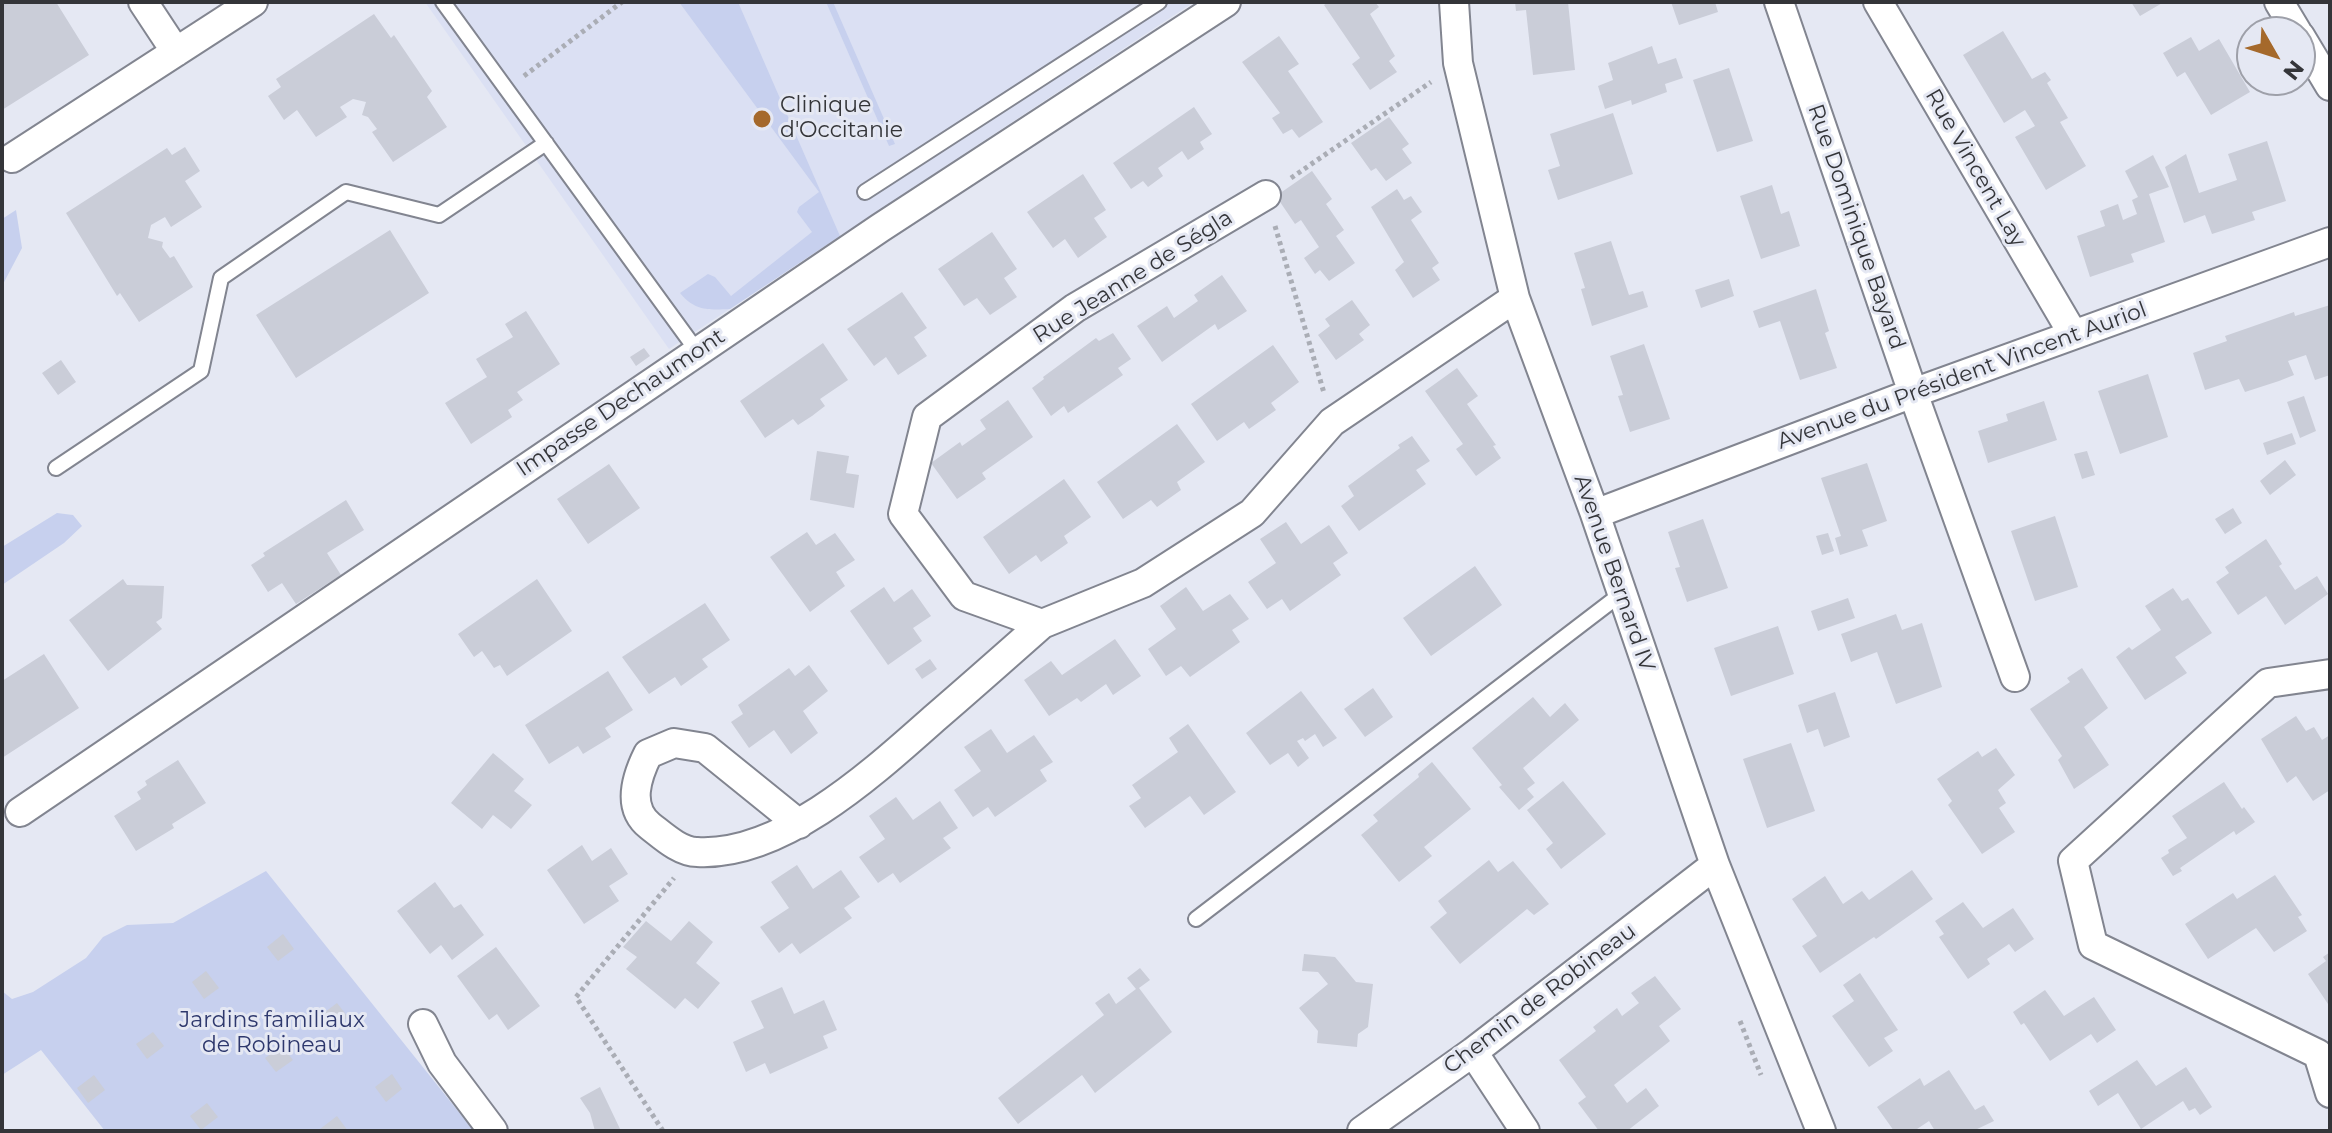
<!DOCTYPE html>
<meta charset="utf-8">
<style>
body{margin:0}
#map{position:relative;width:2332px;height:1133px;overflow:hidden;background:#e5e8f3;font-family:Montserrat,sans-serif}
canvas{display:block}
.frame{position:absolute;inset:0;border:4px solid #343539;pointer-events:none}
.north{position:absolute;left:2236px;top:16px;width:80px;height:80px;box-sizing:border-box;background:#e5e8f3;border:2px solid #9ea0a9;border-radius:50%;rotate:129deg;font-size:22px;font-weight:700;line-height:32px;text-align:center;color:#343539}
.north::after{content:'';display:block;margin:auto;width:28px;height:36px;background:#a5692b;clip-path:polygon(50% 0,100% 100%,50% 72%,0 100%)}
</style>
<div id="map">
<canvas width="2332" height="1133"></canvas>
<div class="frame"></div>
<div class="north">N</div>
</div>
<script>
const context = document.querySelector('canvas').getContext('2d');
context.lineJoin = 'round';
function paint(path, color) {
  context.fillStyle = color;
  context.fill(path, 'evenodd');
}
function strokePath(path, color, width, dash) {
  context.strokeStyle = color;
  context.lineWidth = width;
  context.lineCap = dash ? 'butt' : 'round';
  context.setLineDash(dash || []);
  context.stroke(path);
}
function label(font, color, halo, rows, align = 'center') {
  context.font = font + ' Montserrat,sans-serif';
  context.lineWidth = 6;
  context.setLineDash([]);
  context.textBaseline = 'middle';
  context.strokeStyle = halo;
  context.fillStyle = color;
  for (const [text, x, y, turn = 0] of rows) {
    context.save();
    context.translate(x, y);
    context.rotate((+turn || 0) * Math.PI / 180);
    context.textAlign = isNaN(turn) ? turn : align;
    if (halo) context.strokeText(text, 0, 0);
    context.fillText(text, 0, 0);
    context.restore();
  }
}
paint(new Path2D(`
 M425,2H1194L669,349Z`), '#dbe0f3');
paint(new Path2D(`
 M679,2H738L840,236L730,309C708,310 695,311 680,293L708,274L715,277L731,296L812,232L797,212L799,207L819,192Z
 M826,2H833L895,144L889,146Z
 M16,210L22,248L2,286V219Z
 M57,513L73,515L82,526L64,543L2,585V547Z
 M266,871L474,1131H105L41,1050L2,1075V991L12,999L33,992L86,958L103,937L127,925L173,923Z`), '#c7d0ee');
paint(new Path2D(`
 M2,2H56L89,55L2,110Z
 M1328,2H1375L1379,7L1370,14L1395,56L1389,61L1397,72L1370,90L1352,64L1360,58L1324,5Z
 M1515,2H1568L1575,70L1533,75L1526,10L1516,11Z
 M1671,2H1715L1718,12L1679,25Z
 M2131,2H2164L2140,16Z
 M374,14L391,38L394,35L432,91L427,97L447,127L393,162L372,132L377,129L368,117L362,115L366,102L353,99L340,107L347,117L316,137L297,110L284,120L268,96L281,87L276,79Z
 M2003,31L2032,79L2045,72L2051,80L2047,83L2068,118L2060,122L2086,166L2046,190L2015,137L2035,126L2025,110L2004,123L1963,55Z
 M1279,36L1299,64L1288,71L1323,122L1299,138L1292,129L1283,134L1272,118L1280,113L1242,62Z
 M2191,37L2199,51L2219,39L2250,92L2211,115L2185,72L2177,77L2163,53Z
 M1652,46L1658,64L1676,58L1683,78L1665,84L1667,92L1632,105L1631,100L1605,109L1598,86L1613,80L1608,63Z
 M1729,68L1753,141L1717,152L1693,80Z
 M1194,107L1212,134L1200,142L1204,149L1188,160L1182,151L1158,168L1163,176L1148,187L1143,181L1131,189L1113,163Z
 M1613,113L1633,174L1558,200L1548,170L1560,166L1550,134Z
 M1389,117L1409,144L1402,149L1412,163L1386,181L1376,168L1371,171L1351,143Z
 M2267,141L2286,201L2252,212L2255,220L2212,234L2205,215L2184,223L2165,167L2186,154L2199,193L2237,180L2228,154Z
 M185,147L200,171L185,181L202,207L171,227L165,217L151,225L148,238L163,242L162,247L170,258L174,256L193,287L139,322L120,293L117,296L66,213L167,148L172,155Z
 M2153,155L2169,187L2149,194L2165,242L2131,254L2134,262L2090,277L2077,236L2105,226L2100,211L2118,204L2123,220L2137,214L2132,200L2138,197L2125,171Z
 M1312,171L1332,199L1326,204L1344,230L1336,236L1355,263L1329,281L1320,270L1315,274L1304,258L1319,247L1301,220L1295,224L1276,196Z
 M1083,174L1106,210L1094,218L1107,237L1078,258L1065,239L1053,248L1027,212Z
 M1772,185L1781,214L1789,211L1800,246L1761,259L1740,196Z
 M1397,189L1404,200L1411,196L1422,212L1411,220L1439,263L1432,268L1440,280L1413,298L1395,270L1404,262L1371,207Z
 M390,230L429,293L296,378L256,315Z
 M992,232L1017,269L1004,278L1017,297L990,315L977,298L964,306L938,269Z
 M1611,241L1629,295L1643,291L1648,307L1592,326L1581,289L1585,288L1574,253Z
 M1222,275L1247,311L1218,330L1215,324L1162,362L1137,326L1167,306L1174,318L1198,301L1194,295Z
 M1729,279L1734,296L1701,308L1695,290Z
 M1816,289L1829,331L1825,333L1837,368L1800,380L1780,321L1759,328L1753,311Z
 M902,292L927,328L914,337L927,356L898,375L886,357L874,366L847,329Z
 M1352,300L1370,325L1359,334L1364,340L1336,360L1318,335L1330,326L1325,319Z
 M2330,305V375L2315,380L2306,355L2288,361L2294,375L2279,381L2245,392L2239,379L2205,390L2193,353L2227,341L2225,336L2294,312L2295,316Z
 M526,311L560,364L517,392L523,400L508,410L512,417L471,444L445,403L487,377L476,359L513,337L505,324Z
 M1113,333L1131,359L1118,368L1123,375L1068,413L1064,406L1051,416L1032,388L1044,379L1043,377L1096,338L1099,341Z
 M823,343L848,380L820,399L825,406L812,416L798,425L793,419L765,438L740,401Z
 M1644,344L1670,419L1630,432L1618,396L1623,395L1610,356Z
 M1273,345L1299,382L1271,403L1276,410L1249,429L1244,422L1217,441L1191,404Z
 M644,348L650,356L636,366L630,357Z
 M61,360L76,382L58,395L42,373Z
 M1457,368L1478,396L1467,404L1496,445L1493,446L1501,458L1476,476L1456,449L1463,444L1425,391Z
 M2148,374L2168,437L2120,454L2098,391Z
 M2304,396L2316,431L2300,438L2287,402Z
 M1008,400L1033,437L982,473L986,479L957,499L931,463L960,442L962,446L986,429L980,420Z
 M2044,401L2057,440L1988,463L1978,431L2008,421L2006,414Z
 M1177,424L1205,462L1177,482L1181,490L1157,507L1151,500L1123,519L1097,482Z
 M2292,433L2296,444L2267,455L2263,443Z
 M1412,436L1430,461L1416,470L1426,484L1359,531L1341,506L1354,496L1348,486L1400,448L1398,445Z
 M817,451L849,456L846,473L859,475L854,508L810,500Z
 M2087,451L2095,475L2082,479L2074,454Z
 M2285,460L2296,475L2270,495L2260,481Z
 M1867,463L1887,521L1862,530L1868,546L1840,555L1835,538L1841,536L1821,478Z
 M609,464L640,508L588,544L557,499Z
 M1064,479L1091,517L1064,536L1068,543L1041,562L1036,555L1009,574L983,537Z
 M346,500L364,530L327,553L341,575L296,604L282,583L268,592L251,565L265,556L263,553Z
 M2233,508L2242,523L2225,534L2215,519Z
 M2055,516L2078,587L2035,601L2011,531Z
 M1703,519L1728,588L1687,602L1675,568L1680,567L1668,532Z
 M1286,522L1301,544L1329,525L1348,553L1333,563L1341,575L1290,611L1282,599L1267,609L1248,582L1276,563L1260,539Z
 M807,532L816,545L835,533L855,560L836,572L845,586L810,612L770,557Z
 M1828,533L1834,551L1822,555L1816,536Z
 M2266,539L2282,564L2279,566L2295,590L2317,576L2328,594L2285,625L2266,596L2238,615L2216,582L2229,573L2225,567Z
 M1475,566L1502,605L1431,656L1403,618Z
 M123,579L127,585L164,586L162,618L156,622L162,629L108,671L69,620Z
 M537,579L572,631L507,676L500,665L494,668L482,651L474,657L458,634Z
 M884,587L894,602L912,589L931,616L913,628L922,641L888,665L850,611Z
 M1186,587L1203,611L1230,594L1249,619L1232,630L1240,642L1190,677L1181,666L1166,676L1148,649L1176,629L1160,606Z
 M2173,588L2182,601L2188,598L2212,633L2175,657L2187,673L2145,700L2116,657L2129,647L2132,650L2161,630L2145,606Z
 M1848,598L1855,618L1818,631L1811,611Z
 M705,603L730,640L702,659L708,667L695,676L681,686L675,677L649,694L622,657Z
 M1896,614L1902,630L1922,623L1942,687L1896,704L1877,652L1851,662L1841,634Z
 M1778,626L1794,674L1731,696L1714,648Z
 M1115,639L1141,676L1113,695L1106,684L1081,702L1077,698L1049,716L1024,680L1051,661L1062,675Z
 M44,654L79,708L2,758V681Z
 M930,659L937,669L922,679L915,669Z
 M809,665L828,691L803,711L818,733L791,754L774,730L749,748L731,722L743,714L738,705L789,668L795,676Z
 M2082,668L2108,708L2084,727L2109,765L2074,789L2058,760L2062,756L2030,709L2070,682L2067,678Z
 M608,671L633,710L605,728L611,737L583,754L578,746L549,764L525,725Z
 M1373,688L1393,717L1365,737L1344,709Z
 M1301,691L1337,738L1323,747L1315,734L1305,741L1303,738L1297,741L1309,758L1298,767L1288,753L1270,765L1246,733Z
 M1835,692L1850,737L1824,747L1818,729L1807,733L1798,705Z
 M1533,697L1550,717L1565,703L1579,720L1523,768L1535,783L1527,789L1534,797L1519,810L1499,787L1502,785L1472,748Z
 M2296,716L2306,731L2314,727L2322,740L2330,735V790L2313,801L2296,776L2287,783L2261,739Z
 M1188,724L1236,792L1204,815L1190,796L1145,828L1129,806L1141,798L1132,785L1178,752L1169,738Z
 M991,729L1007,753L1034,735L1053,762L1040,770L1047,781L995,817L988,807L973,817L954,790L981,771L964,747Z
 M1791,743L1815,811L1767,828L1743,759Z
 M1996,748L2015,775L1998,790L2006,803L1999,808L2015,832L1982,854L1948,805L1952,801L1937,779L1978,751L1982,757Z
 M493,753L524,779L514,791L532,805L511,829L493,815L482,829L451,803Z
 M178,760L206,803L172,824L174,828L136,851L114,816L141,799L137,792L147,785L145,781Z
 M1432,762L1471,809L1424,847L1432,856L1399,882L1361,835L1378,821L1373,815L1419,777L1418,774Z
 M1563,781L1606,834L1561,869L1546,849L1553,843L1527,810Z
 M2224,782L2242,809L2244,807L2255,822L2236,835L2234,831L2180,868L2182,871L2173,876L2161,858L2169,853L2168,850L2187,838L2172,816Z
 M896,797L913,820L940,801L958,828L943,838L951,848L900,883L893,873L878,883L859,857L885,839L869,816Z
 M582,845L592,861L611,848L628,874L609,886L619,901L584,924L547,870Z
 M1489,860L1498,872L1513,861L1549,904L1534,915L1527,909L1460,964L1430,927L1447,913L1438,901Z
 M797,865L813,889L841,870L860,897L844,908L852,918L800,954L792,943L779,953L760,927L789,908L771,882Z
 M1912,870L1933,899L1876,939L1874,937L1820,973L1802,946L1817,936L1792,899L1825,876L1843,904L1862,891L1869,900Z
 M2275,875L2302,915L2298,917L2307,931L2274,952L2256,928L2208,959L2185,924L2233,893L2237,899Z
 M435,882L454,908L461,904L484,935L452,960L441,945L430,954L397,911Z
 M1963,902L1983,928L2013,908L2034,939L2015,952L2009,944L1987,959L1990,964L1968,979L1939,937L1944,934L1935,921Z
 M646,921L671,941L689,921L713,942L696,963L720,983L698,1009L685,998L675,1009L626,969L637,957L623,947Z
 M283,934L294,949L278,961L267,947Z
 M496,947L540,1006L508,1030L497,1014L489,1020L457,976Z
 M2330,952V1007L2308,974L2326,961L2323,957Z
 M1304,954L1335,957L1356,982L1373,984L1368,1027L1358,1034L1357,1047L1317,1043L1318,1031L1299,1008L1328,984L1318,972L1302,971Z
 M1140,968L1150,980L1139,988L1172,1032L1095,1093L1082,1075L1018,1124L998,1098L1104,1015L1095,1003L1109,993L1116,1004L1136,989L1127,978Z
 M206,971L219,988L204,999L192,982Z
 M1860,973L1898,1030L1884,1038L1893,1051L1869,1067L1832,1016L1854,1001L1843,985Z
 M1655,976L1681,1009L1659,1026L1670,1041L1614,1085L1627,1103L1646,1088L1659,1106L1627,1131H1599L1578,1103L1586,1097L1559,1060L1596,1031L1593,1027L1617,1008L1622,1016L1639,1003L1631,993Z
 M782,987L794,1014L824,1000L837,1030L823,1036L828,1048L770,1074L765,1063L746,1072L733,1042L764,1028L751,1001Z
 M2045,990L2064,1016L2094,997L2116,1030L2097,1043L2091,1034L2050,1061L2024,1023L2021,1025L2013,1012Z
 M337,1003L348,1017L332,1030L321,1015Z
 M153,1032L164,1046L147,1059L136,1044Z
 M282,1046L293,1060L276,1072L265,1058Z
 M2137,1060L2156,1086L2186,1067L2212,1107L2200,1115L2195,1108L2189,1111L2183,1101L2141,1129L2118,1093L2098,1106L2089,1091Z
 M1949,1070L1975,1110L1984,1105L1994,1121L1973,1131H1935L1929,1121L1914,1131H1894L1877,1107L1920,1078L1924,1086Z
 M392,1074L402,1089L386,1102L375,1087Z
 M94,1075L105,1090L88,1103L77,1088Z
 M600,1087L621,1131H595L590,1113L580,1098Z
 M207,1103L218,1117L201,1130L190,1116Z
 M337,1116L348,1131H322L320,1129Z`), '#cacdd8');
const lane = new Path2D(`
 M443,2L697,351
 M865,192L1159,2
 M56,468L201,371L221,278L346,192L439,215L546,143
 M1196,919L1621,594`);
const street = new Path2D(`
 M143,2L176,52
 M1454,2L1458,63L1515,298L1595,514L1715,865L1821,1131
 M1779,2L1913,393L2015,677
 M1878,2L2073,334
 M2279,2L2297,32
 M2300,36L2330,86
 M12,158L253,2
 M1266,195L1075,308L927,417L903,514L964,596L1042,624L1143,583L1252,513L1332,422L1515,298
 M1595,514L1913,393L2330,242
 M2330,674L2268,683L2073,861L2093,945L2318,1054L2330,1093
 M20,812L880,228L1226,2
 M799,824L705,748L674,743L648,754C637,776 626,807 650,826C663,836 680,852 697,852C783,857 876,770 936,717C972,686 1007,655 1042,624
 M423,1024L442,1063L493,1131
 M1473,1052L1525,1131
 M1362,1131L1473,1052L1715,865`);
strokePath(lane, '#828590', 18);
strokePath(street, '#828590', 32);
strokePath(new Path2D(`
 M524,76L622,2
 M1291,178L1431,82
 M1275,226L1324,393
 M1740,1021L1761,1075
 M663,1131L576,997L674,878`), '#aaadb5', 5, [4, 4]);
strokePath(lane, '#fff', 14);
strokePath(street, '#fff', 28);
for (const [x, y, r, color] of [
 [762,119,10,"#a5692b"]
]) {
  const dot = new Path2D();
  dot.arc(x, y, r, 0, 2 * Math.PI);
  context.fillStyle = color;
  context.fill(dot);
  strokePath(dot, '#e5e8f3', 3);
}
label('22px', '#343539', '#e5e8f3', [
 ["Clinique",780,106],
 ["d'Occitanie",780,131]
], 'left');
label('22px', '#343539', '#e5e8f3', [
 ["Rue Vincent Lay",1975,168,60],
 ["Rue Dominique Bayard",1856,227,71],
 ["Rue Jeanne de Ségla",1133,277,-32],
 ["Avenue du Président Vincent Auriol",1962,376,-20],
 ["Impasse Dechaumont",621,403,-34],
 ["Avenue Bernard IV",1614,573,71],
 ["Chemin de Robineau",1540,999,-37]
]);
label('22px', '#2e386d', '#e5e8f3', [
 ["Jardins familiaux",272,1021],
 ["de Robineau",272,1046]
]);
</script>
